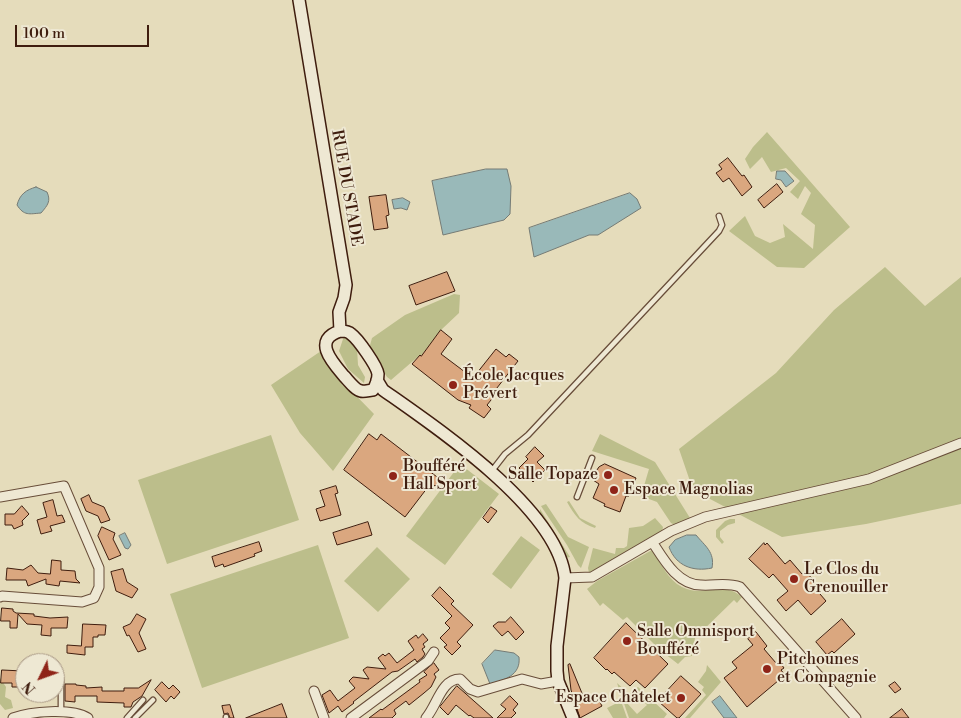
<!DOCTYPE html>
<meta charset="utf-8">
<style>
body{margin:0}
#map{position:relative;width:961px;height:718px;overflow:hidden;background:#e5dcbb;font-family:"Libre Bodoni",serif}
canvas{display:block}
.north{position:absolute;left:15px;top:653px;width:50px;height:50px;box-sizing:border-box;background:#eee8d3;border:1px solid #a89784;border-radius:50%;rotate:228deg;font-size:14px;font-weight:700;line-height:20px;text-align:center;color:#3f1d0e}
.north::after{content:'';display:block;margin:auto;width:18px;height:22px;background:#8f2418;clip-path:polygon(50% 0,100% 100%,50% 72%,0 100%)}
.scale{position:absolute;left:15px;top:25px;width:134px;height:22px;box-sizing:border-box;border:2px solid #3f1d0e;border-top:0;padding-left:6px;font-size:15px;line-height:18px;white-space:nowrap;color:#3f1d0e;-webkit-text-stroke:4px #eee8d3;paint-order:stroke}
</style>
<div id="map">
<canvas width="961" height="718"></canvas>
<div class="north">N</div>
<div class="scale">100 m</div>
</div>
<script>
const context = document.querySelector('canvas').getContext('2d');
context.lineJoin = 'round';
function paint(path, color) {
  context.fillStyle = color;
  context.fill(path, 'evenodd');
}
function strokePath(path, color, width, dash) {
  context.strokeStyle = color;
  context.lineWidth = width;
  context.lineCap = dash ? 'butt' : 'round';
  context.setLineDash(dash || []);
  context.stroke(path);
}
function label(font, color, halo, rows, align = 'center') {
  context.font = font + ' "Libre Bodoni",serif';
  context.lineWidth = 4;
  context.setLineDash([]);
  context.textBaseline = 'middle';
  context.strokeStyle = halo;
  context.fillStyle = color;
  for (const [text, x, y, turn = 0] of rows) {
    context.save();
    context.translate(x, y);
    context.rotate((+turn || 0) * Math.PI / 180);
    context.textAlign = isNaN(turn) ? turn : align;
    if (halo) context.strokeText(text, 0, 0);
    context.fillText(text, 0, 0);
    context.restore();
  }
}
paint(new Path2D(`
 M767,132L850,227L804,268L777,267L729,231L745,216L755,236L770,243L785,237L783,224L813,249L815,225L801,214L811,193L805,186L798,199L790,192L800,181L786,168L771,172L762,157L750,169L745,159L753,147Z
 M885,267L925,306L961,277V504L866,524L782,537L693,490L679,449L776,373L834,310Z
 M454,294L460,295L459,313L441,330L421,356L420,355L391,380L387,377L369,349L372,338L405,315Z
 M344,336L352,338L357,348L358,365L365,377L364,383L348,369L339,351Z
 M321,351L333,372L374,414L333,471L300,433L271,385Z
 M600,434L655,462L690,518L675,525L671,523L657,502L641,496L649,469L592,451Z
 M271,435L299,520L167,564L138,480Z
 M460,464L499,494L445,565L406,536Z
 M569,501L580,518L596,526L595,528C580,523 575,516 567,502Z
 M546,504L568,537L589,547L581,568L578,565L567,545L541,506Z
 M540,509L570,557L565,558L540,515Z
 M655,518L663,527L662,532L594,573H589L588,568L593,548L615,554L616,548H624L627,546L629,528L643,526Z
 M730,519H735V523L728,525L720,531V537L724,542L722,544L716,537V530L725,521Z
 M521,536L540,550L511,589L492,574Z
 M318,545L349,638L202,688L170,594Z
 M377,547L410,579L378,612L344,581Z
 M652,550C661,563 668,580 682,587C703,598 723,580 742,597L737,603L734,600L695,638L692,656L685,657L678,664L660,650L627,617L623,620L603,603L600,606L587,589L597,581Z
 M707,665L721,682L690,718H685L706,695L702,690L704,687L698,682L706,671Z
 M0,678L6,687L5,697L11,700L13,708L5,710L0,704Z
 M617,683L629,694L638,687L667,714L664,718H629ZM636,694L647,705L637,714L627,703Z
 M621,701L627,718H613L607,708Z`), '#bcbe8b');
const water = new Path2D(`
 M486,169H507L511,186L510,214L504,220L443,235L432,181Z
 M777,171H785L794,181L786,187L781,180L776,179Z
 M36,187L47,192C51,201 48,205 41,213C29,214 24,216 17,205C20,194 26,190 36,187Z
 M630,193L637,199L641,208L598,235H589L534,257L529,228Z
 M403,198L410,202L407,210L401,208L394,209L392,200Z
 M125,533L131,545L128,549L125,548L119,536Z
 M687,535H696C705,546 715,552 712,568C693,572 676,566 669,547L675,540Z
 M495,650L514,653L519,657C521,675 505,680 490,684L482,664Z
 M720,696L737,718H724L712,702Z`);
paint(water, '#99b9b9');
strokePath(water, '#757b75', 1);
const building = new Path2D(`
 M728,158L742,176L744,175L752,187L742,196L729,178L723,182L716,173L722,169L719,165Z
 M777,184L783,192L764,208L758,200Z
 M386,195L389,215L386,216L388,228L374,230L369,197Z
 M447,272L455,291L416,305L409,286Z
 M441,330L452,339L441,354L473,378L496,349L506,357L509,354L518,361L493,393L495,395L487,405L491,409L484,418L469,408L471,405L458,400L412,364L420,355L421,356Z
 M369,434L377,440L381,434L441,480L435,486L431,483L405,517L344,470Z
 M535,447L544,456L537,462L545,470L533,482L519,468L528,459L526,457Z
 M605,464L636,478L629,496H626L620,512L604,506L605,504L593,498L599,484L593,480L594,474L599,467Z
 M336,486L338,493L335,494L341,515L320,521L316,509L325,506L320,491Z
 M89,495L92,502L104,507L110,520L101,523L98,516L86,511L81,499Z
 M53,500L57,516L62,515L65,522L50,526L52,531L41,534L37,520L47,517L43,503Z
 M22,506L29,514L22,521L23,525L14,529L12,525H5V514H14Z
 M491,507L497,511L488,523L483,518Z
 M368,522L372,535L337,545L333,533Z
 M102,527L115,533L113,539L121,555L109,560L98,536Z
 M259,542L262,551L254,554L255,556L224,567L223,564L215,567L212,557Z
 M764,543L765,545L767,543L785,564L790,560L802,574L806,572L816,583L814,587L826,601L811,615L798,600L786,611L777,600L788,591L773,574L769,578L749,559Z
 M52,560L61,561V570L75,571L76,579L80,583L60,581L59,586L46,584V579L28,586L26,580H6L7,568L23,570L31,565L38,573L50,574Z
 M123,569L127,582L138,589L132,598L116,591L111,572Z
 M440,587L454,601L451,604L473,625L457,642L461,646L452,655L444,647L447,645L440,638L450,628L445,623L452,616L432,596Z
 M2,608L13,609V611L16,613L34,614V616L50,618L68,617L67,628H51V636L41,635L42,625L27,624L18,614L17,628H10V621H1Z
 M137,614L146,619L139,633L146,649L138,652L129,635L127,636L123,627L130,624Z
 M511,617L524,632L516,640L508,631L502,636L493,626L498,622H505Z
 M842,619L855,634L834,653L832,651L827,655L816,642Z
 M626,623L668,664L645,688L636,680L630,686L614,672L612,674L607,669L606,670L594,658Z
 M83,624L106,625L105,635H98V637H93V647H85V655L67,653V645L81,646Z
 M756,632L767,646L764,649L776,663L779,661L784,668L781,670L785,675L747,707L724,678L737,668L732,662L753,645L748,639Z
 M423,634L428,640L423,644L425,647L422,649L425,654L423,657L417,662L415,659L398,671L392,672L353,702L354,703L342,712L338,706L329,713L322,695L330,690L338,701L355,688L349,681L353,677L369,679L363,670L367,667L386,669L378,658L383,654L385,656L389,653L397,663L414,650L408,641L416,635L418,638Z
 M434,663L439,670L434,674L436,677L431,687L424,693L409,705L406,701L394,710L396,714L392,718H369L381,709L382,710L420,682L419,680L427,675L424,672Z
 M570,664L586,703L597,697L602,706L580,718L571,690L568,665Z
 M2,670L23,671L22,687H12V683H1Z
 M681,676L701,694L679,718H677L658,701Z
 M151,680L142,696L133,702L131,707H124V703L97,702V696H75V702L65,701V684H76V685L86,686V688L102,687V691H124V688H138Z
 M162,682L169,689L173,685L180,692L174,699L171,696L166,702L155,690Z
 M895,682L901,689L895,693L889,686Z
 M457,686L483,709L493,718H474L470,715L469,716L456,705L448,715L440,707Z
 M510,696L518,704L513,710L516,713L511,718H497L506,709L501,705Z
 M282,704L287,718H246Z
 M230,705L234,718H230L228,713L224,714L222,706Z
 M902,709L909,718H890Z`);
paint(building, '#daa77f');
strokePath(building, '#3f1d0e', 1);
const lane = new Path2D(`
 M491,472L505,454L528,435L719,231L722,225L719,216
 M577,497L592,458
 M61,712V679
 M226,717V718
 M127,718L143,700
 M135,718L153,700`);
const street = new Path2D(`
 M0,497L64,486L99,568V587L94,598L82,602L2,596L0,597
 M653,543C664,560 678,585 701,585C715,586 727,582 740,587L856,718
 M565,578L592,577L671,531L705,517L869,479L961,443
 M314,691L324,718
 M13,718C31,711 72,708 88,718
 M351,718L428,661L434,652
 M426,718C437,706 441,679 460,679L470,689L478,692L522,679L541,684L558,681`);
const secondary = new Path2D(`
 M299,0L346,285L344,298L339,312L340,331
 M340,331C344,331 348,331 351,334C358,339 377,366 378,374C378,380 376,385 373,390C370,390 364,392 361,391C355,390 348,380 344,376C332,362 312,340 340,331Z
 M377,380L383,390C437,428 558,509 565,578L557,646V671L558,681L573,718`);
strokePath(lane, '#684d39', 7);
strokePath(street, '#684d39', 11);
strokePath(secondary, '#3f1d0e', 14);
strokePath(lane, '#eee8d3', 4.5);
strokePath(street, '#eee8d3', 9);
strokePath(secondary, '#eee8d3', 11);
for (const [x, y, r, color] of [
 [453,385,5,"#8f2418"],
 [608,475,5,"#8f2418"],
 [393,476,5,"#8f2418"],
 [614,490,5,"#8f2418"],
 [794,579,5,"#8f2418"],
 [627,641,5,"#8f2418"],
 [767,669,5,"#8f2418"],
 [681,698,5,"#8f2418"]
]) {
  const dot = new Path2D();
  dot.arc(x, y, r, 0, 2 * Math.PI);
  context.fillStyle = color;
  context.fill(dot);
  strokePath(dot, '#eee8d3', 2);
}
label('16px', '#3f1d0e', '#eee8d3', [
 ["RUE DU STADE",346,188,80]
]);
label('16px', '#3f1d0e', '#eee8d3', [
 ["École Jacques",463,376],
 ["Prévert",463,394],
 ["Boufféré",403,467],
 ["Hall Sport",403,485],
 ["Salle Topaze",598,475,"right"],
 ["Espace Magnolias",624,490],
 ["Le Clos du",804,570],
 ["Grenouiller",804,588],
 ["Salle Omnisport",637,632],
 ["Boufféré",637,650],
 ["Pitchounes",777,660],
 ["et Compagnie",777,678],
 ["Espace Châtelet",671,698,"right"]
], 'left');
</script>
